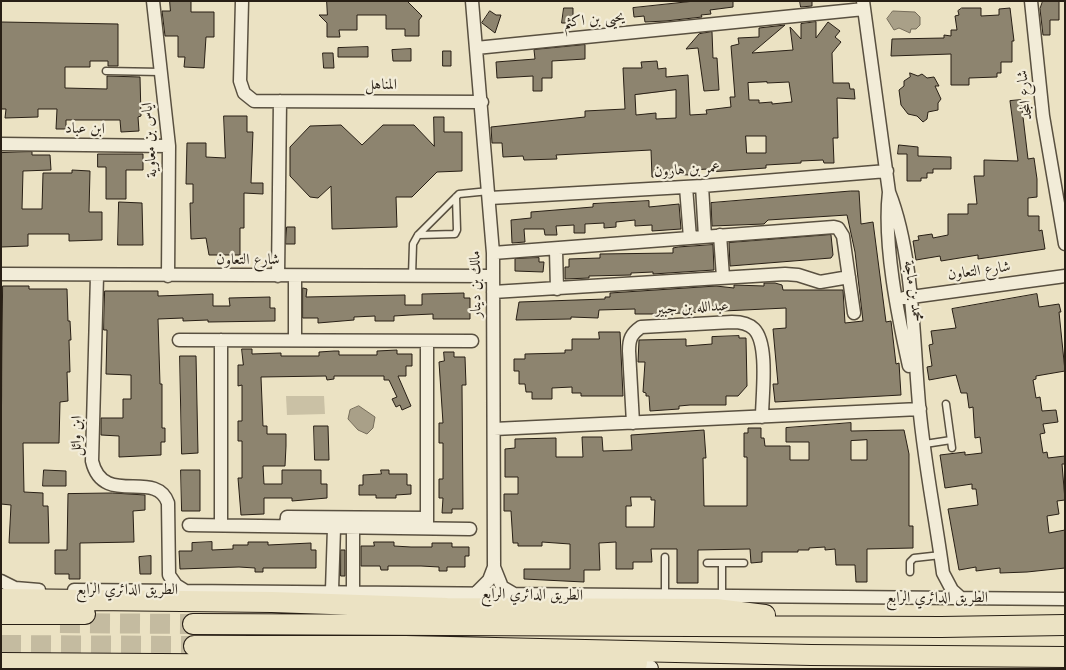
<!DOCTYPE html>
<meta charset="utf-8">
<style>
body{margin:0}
#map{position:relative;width:1066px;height:670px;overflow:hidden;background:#ebe2c3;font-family:"Old Standard TT",serif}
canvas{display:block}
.frame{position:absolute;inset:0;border:2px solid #281f15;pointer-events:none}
</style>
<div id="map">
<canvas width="1066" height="670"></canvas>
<div class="frame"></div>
</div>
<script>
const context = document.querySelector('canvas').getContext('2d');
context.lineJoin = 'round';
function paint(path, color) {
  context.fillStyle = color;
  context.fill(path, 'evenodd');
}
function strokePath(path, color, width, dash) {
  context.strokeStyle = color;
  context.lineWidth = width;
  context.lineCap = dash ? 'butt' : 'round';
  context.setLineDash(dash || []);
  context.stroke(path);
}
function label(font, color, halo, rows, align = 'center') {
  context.font = font + ' "Old Standard TT",Amiri,serif';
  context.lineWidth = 4.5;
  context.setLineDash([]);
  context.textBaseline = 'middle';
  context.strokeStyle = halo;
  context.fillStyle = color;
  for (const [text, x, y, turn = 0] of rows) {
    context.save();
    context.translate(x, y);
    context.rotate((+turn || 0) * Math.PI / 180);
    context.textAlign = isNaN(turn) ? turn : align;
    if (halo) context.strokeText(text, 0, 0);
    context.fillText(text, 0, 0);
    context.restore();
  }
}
paint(new Path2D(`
 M286,396H324L325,414L287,415Z`), '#cac1a5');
const water = new Path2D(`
 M893,11L915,12L920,17V25L916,29H911L910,33L899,28L894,30L887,19Z
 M359,406L375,417L373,428L367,434L358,430L348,419L350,410Z`);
paint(water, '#a9a088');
strokePath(water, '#756c5a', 1);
const building = new Path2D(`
 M170,1H191V12H214V37H206L204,68L184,67L185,57H178V36H165L162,11H170Z
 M327,1H407L422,16L419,20V36H405V29H386V15H357V30H339L340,37H327V23L319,15H327Z
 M695,1H733V7L710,10L711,14L701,15L702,17L666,21L645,22L644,16L634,17L633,8Z
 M800,1H812V6L801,7Z
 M1043,1H1059V20H1050V35H1043L1040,9Z
 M564,8H573V23H562Z
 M962,8H981V16L999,15V9L1010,8L1014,41H1012V62H1001V73H997V77L969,78V85H951V54L891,56L892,39L944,38V35L951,36V30H957L955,16L959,15L958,11Z
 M490,11L496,15H501L495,33L482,23Z
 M1,22L118,24V66H108V61H90V67H65V88L107,89V76L140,77L141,116L138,117L139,131L121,132L120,120H66V129H56L57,109H38V117L5,118L6,109H1Z
 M816,22V38L828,22L840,31L835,37L841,42L832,53L833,83H849L850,89H854L855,99L837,98L838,138H833L834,163H824L823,160L801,161V163L766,165V168L709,172L708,169L690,170V175L660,174L661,177H652L651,150L556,155L557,159L524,160L523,156L503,157L502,143H492L491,127L585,117V111L625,109L623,68H642L641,62L657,61L658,69L666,68V77L688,75L690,115L707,114L706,110L731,107L730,97H735L731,46L739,44L738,38L759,37V28L785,25L752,53L793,50L790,27L801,39V24ZM767,82V83L789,82L792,102L772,104V102L759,103V100H749L748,83ZM676,90V118L656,119V113L636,115L635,95ZM746,136H766V153H747Z
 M712,32L713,58H717L719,90L704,91L698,48L686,49L699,34Z
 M585,45V59L552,61V78H542V91H533V76L497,78L496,62L535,59L534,50Z
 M368,47V57H338V48Z
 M411,49V61H393L392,50Z
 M443,51H451V66H443Z
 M323,53H333L334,68H324Z
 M910,73L918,76L922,74L927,78L934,77L939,86H935L941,99L938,103V110L928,112L927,119L923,122L917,116L908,114L901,105L899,90L904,86V81L910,77Z
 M1021,100L1028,159L1034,158L1037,179V197L1028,198V216H1039V231L1042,230L1045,249L978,259V255L941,261L940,256L916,260L913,241L919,240L918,236L932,234L933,238L948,235V214H968V204H977L974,176H984V160L1018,161L1010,101Z
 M224,116H247V132H253L251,183H263V194L244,193V228H240V255H209L206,238L191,239L190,203H193V184H186L187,143H206V157L225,158Z
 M434,117H444V132H462V171L437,172L412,197H396L397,227L332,229L331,186L318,198L310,197L290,176V147L310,126L341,125L362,145L383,125H414L434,146Z
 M899,145L918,147V156L951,157V169H933V173H927V178H921V181H907V154H898Z
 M32,152V155H50L51,170L23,171L22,209H42L43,173H72V170L90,171L89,212H102V240L69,241V234H28V246L1,247V153Z
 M98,154H143V170H126V199H106V167H98Z
 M851,191H859L861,224L873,222L886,322L891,321L896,364L899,363L901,395L775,402L773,384H778L773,329L786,328V308L661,314H635V309L599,310L598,318L571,317V319L516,320L519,302L605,299V297H610V293L716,286L734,288V285L764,286V283H775L782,285L783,290H843L845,323L863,321L855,252L847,215L768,220L764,224L712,226L711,203Z
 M649,201V207L679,204L681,229L652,231V225L635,226V220L616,222V227L604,228V223L585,224V233H574V225L556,226L557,235H545L544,229H524L525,242L512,243L511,220L531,218V212L593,207V204Z
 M119,202L142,203L143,245H118Z
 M287,227H295V244H286Z
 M831,235L833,255L831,258L730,266L729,243Z
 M713,245L714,270L653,274V272L631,273V275L589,276V278L565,279V267H569V259L600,258V254L673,253V248L678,247Z
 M539,258V262H544L543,272L515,271V259Z
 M3,286H29V289H67L68,321H70L71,340H69L70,372H67L68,401L60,402L59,443H23L24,492L43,493V506H48L49,543H9L11,505L1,504Z
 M303,288L307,289L306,297L405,295V305H422V294L464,293V298H470V319H433V314L410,315L394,316V321H375V316L354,317V320L318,323V318H303Z
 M105,291H158V296L213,294V306H230L229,298L270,297V308H275V321L208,322V320L183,321V318L158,319L160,384H162V428H165V442H161V455L119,457V436L101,435V418H123V399H131V375L106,374L107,330H104Z
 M1037,294L1039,307L1059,304L1061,312H1059L1065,371L1036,376V379L1033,380L1036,398L1040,397L1042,411L1056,410L1058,422L1043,424L1045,433L1040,434L1043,453L1047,452L1048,458L1065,456V464H1062L1065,500L1057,501L1059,514L1047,516L1049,533L1065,530V568L1027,572L1000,573V568L976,571V567L959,570L948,509L978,505L976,489H972V484L945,488L940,455L965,452V455L982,453L980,437L975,438L973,407L969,408L967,393H961L956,375L929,380L927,367L932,366L929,345L933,344L931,331L956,328L952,309Z
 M599,332H620L623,396H581V393H572V387L552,388V399H532V392H526L525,384H519V371H514V359H525V354L565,353V350H572V339H599Z
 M739,336V338H746L747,386L738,396H726V405H690L679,406V409L650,411L649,396H646V393L643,392L645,362H638L639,340L686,339V346L712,344V337Z
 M242,349H252V354L281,353V356H319V352L334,351H339V355H377V351L397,350V354H412V366H406V376H398L411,406L402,410L400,405L396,407L392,399L397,397L389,380H384V376H334V379L327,380L326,376L261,377L263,426H267V434H286V446L285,466H263L264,484H282V470H321V484H327V498L292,501V498H264V514L241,515L238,478H242V441H238V421H242V385L238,386V365H243Z
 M444,352H454V357H465L466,385H462L463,509H452V513H442L443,498H439V479H443V443H439V423H443L439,362L444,361Z
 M180,356H196L198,453L182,454Z
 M851,423V431L904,430L909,454V526H913V548L867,549V582H856L855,565H836L835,549L825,550V547L809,548V550H798V552H762V562L751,563L750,549L698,550V583H677V549H651L652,562H633V569H616V542L599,543L600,570H584V582L524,579V569H570V544L542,542V546H518V543H513L511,511H504V494H518V477H505V449L515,448V439L556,438V457H583L582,437H602L603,451L632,450L631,435L704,430L706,458H703L704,506H747V457H744V433H748V428H761V438H764L765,446H790V460H809V442H786V428ZM867,440V460H851V441ZM631,497H651V500H655L654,527H626V506H631Z
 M314,426H328L329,460H315Z
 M44,470L66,471V486H43Z
 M181,470H200V511H182Z
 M381,470H389V474H407V485H411V494L396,495V498H376V495H359V485H363V475L381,474Z
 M113,493L145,495V510L133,511L134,542L80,543V579H69V574H55V550H67L68,494Z
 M212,542V550L233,549V545H248V542H268V545L311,543V550H316V568H263V572H255V568L239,567L180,569L179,551H192V543Z
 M374,542H394V546L411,547H432V543H452V547H469V556H465V567H447V571H439V567L421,566H388V570H381L380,566H361V546H374Z
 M341,550H345V576H341Z
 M151,556V574H140L139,557Z`);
paint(building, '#8d846f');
strokePath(building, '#281f15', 1);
strokePath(new Path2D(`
 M60,623L193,624
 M1,645L194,646`), '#c4bba0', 20, [20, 10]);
const lane = new Path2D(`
 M106,71L161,72
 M418,235L455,234L457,230L456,197
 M412,276L413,244L418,235L459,194L489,191
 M946,404L952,448
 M925,444L951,440
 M707,563H744
 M910,572V562L914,558L941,555
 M665,596V557
 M722,597V563`);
const street = new Path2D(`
 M153,1L169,146L168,276
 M242,1L240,81L244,93L254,101L482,102
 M472,1L493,253L494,567L502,587L514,594
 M863,1L889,192C883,243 898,316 909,366
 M1031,1L1043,116L1065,244
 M476,48L864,9
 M1,144L169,146
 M702,186L705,237
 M686,187L690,238
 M889,192C912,250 913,330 918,392C922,452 935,513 943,573L952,590L962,599
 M490,198L702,186L887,171
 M720,235L723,277
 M556,250L557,289
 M493,253L834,227L838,228L843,236L854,313
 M1,274L493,276
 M97,276L92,461C103,508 156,468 168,503L169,575L176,585L184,590
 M278,276L280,101
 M295,276V340
 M493,292L785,274L798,275L820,282L849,277
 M904,298L1065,276
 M179,340L472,341
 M221,340V525
 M633,423L629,351C629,339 631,334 641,327L732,322C740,322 748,323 754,329C769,344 762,396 762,417
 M494,429L920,409
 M189,525L470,529
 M286,526L287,517L427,518
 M353,527V590
 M427,528V341
 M1,581L15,588L39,590
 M74,590C405,590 735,598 1065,599
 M332,590L334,528
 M475,594L489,580L494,567`);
const secondary = new Path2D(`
 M629,664L649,669`);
const primary = new Path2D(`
 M1,599L272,602L447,608L716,609L765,615
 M1,614H85
 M193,624L941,627L1065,625
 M194,646H405L811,655L1065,657
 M1,663L472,666L637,663`);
strokePath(lane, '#595040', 9);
strokePath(street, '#595040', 15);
strokePath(secondary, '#281f15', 20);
strokePath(primary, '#281f15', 22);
strokePath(lane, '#f2ecd8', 6);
strokePath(street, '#f2ecd8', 12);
strokePath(secondary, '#f2ecd8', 18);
strokePath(primary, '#ebe2c3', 20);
label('15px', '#281f15', '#f2ecd8', [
 ["يحيى بن اكثم",594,20,-6],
 ["المناهل",381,85],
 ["شارع المجد",1025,95,-96],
 ["ابن عباد",85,129,1],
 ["اياس بن معاوية",150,140,-94],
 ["عمر بن هارون",687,170,-4],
 ["شارع التعاون",248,260],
 ["شارع التعاون",979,271,-8],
 ["مالك بن دينار",476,284,-91],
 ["محمد بن ماجة",913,291,81],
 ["عبدالله بن جبير",692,308,-3],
 ["ابن وائل",77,436,-89],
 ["الطريق الدائري الرابع",127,590],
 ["الطريق الدائري الرابع",532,595,1],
 ["الطريق الدائري الرابع",937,598]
]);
</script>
